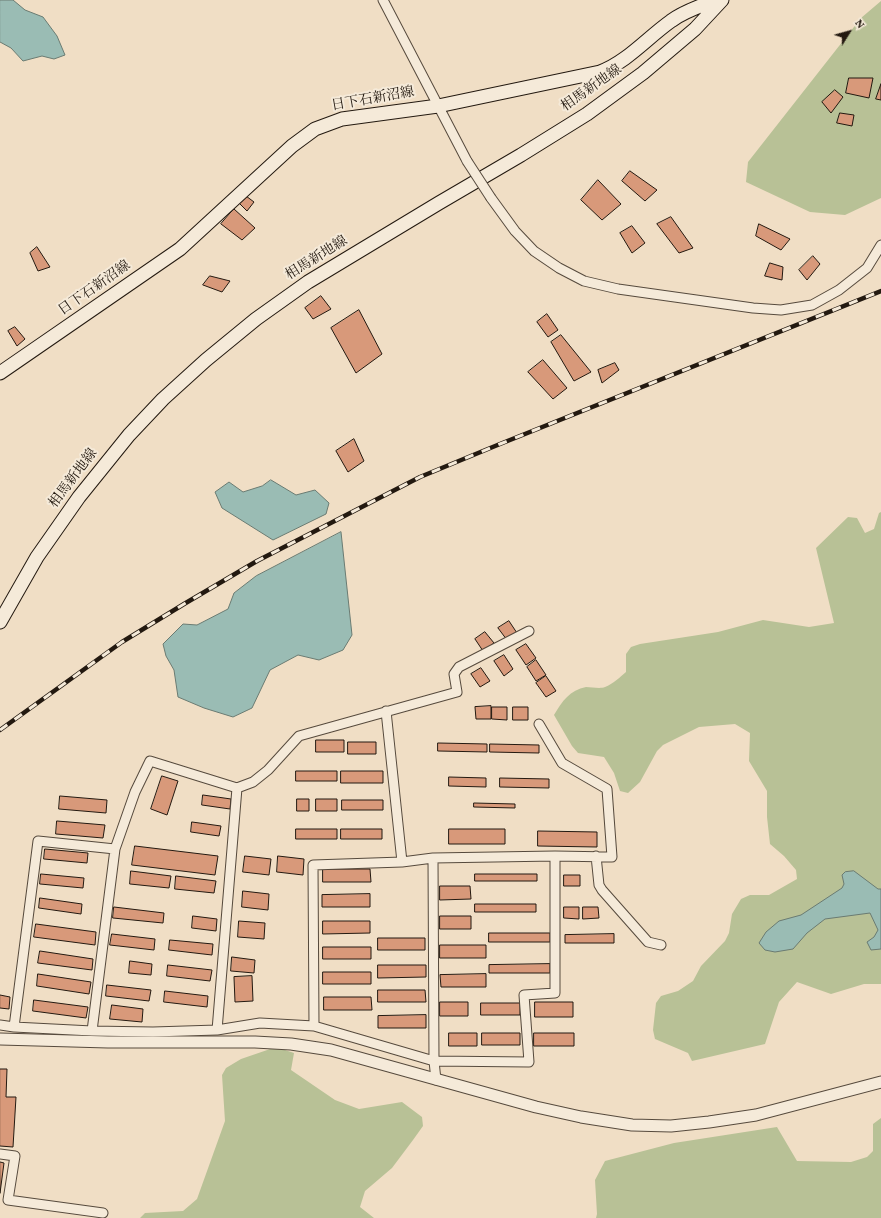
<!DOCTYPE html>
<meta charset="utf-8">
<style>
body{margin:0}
#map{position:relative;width:881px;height:1218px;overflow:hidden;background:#f0dec5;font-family:Vollkorn,serif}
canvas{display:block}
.north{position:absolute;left:829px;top:12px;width:40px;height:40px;-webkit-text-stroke:3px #f5ead9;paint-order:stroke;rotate:53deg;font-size:11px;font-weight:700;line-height:16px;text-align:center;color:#231910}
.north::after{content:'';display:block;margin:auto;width:14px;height:18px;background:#231910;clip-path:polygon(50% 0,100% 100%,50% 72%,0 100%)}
</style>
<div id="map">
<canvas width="881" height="1218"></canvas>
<div class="north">N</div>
</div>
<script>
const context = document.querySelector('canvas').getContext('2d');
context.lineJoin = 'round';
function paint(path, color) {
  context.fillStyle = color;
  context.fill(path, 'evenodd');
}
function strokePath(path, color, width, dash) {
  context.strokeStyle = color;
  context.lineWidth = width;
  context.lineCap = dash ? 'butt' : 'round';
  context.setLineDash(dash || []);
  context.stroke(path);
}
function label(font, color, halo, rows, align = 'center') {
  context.font = font + ' Vollkorn,"Noto Serif JP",serif';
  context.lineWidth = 4;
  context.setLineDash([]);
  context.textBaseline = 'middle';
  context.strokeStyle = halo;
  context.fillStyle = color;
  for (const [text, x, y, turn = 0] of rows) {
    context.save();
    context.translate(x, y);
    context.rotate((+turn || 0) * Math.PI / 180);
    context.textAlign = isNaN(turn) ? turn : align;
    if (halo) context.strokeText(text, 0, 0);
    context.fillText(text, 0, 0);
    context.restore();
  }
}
paint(new Path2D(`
 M881,1V198L845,215L810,212L746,182L748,162L861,18Z
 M881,512V984H864L831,994L797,982L779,1002L765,1044L692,1061L688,1053L655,1039L653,1030L656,1003L661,996L678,991L693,981L701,966L725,941L729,933L732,914L741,899L750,895H769L797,879L796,870L784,856L770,844L767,817V791L749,761L750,733L735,724L699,727L663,745L657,751L640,782L628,793L620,791L614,773L604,757L578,753L572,746L554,715C562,701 570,690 586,687C592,687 600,689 605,687C613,684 620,677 626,672V654L631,647L640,644L718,632L763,620L809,627L834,623L816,548L848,517L857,518L865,533L874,529L879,513Z
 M276,1047L294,1053L291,1070L335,1100L359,1109L402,1102L422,1117L423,1126L413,1140L392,1168L365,1191L360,1207L374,1218H140L145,1213L183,1211L197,1199L225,1121L222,1075L226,1068L241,1059Z
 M881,1118V1218H596L597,1214L595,1180L605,1161L674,1143L777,1127L797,1161L851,1162L867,1157L873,1151V1124Z`), '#b8c196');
const water = new Path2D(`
 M0,0H13L25,10L43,17L57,36L65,55L54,59L42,56L23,61L11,48L0,42Z
 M271,480L296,495L315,490L329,503L326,514L273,540L222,508L215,492L229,482L243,492L262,486Z
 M341,532L352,635L343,650L319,660L298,655L270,670L252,708L233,717L204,708L178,697L174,670L166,656L163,644L183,624L197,625L228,609L234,593L256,576Z
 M854,871L878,889H881V949L871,950L867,942L874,937L878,930L870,913L825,919L807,933L793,949L775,952L765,950L759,943L766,932L779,921L801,915L842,888L844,884L842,875L845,872Z`);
paint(water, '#9abcb4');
strokePath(water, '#6a7b72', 1);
const building = new Path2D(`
 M849,78H873L869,98L846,93Z
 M881,84V100L876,99Z
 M835,90L843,97L831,113L822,102Z
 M840,113L854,115L852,126L837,123Z
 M630,171L657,190L645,201L622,181Z
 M598,180L621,204L602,220L581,200Z
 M246,196L254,202L247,211L239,203Z
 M234,209L255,228L242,240L221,224Z
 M671,217L693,248L679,253L657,224Z
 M759,224L790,239L781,250L756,236Z
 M632,226L645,243L632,253L620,233Z
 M37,247L50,267L38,271L30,253Z
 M813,256L820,264L807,280L799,270Z
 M770,263L783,267L782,280L765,276Z
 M210,276L230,281L222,292L203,285Z
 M321,296L331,309L313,319L305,308Z
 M359,310L382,354L356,373L331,328Z
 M547,314L558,330L548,337L537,322Z
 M15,327L25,339L17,346L8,331Z
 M561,335L591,372L574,381L551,342Z
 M543,360L567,388L553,399L528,372Z
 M615,363L619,370L602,383L598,370Z
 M354,439L364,461L348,472L336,451Z
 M509,621L517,633L507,640L498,628Z
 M485,632L494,643L483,651L475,639Z
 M526,644L536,658L526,665L516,650Z
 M504,655L513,669L504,676L494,661Z
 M536,660L546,675L536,681L527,667Z
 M481,668L490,681L480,687L471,674Z
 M546,676L556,691L546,697L536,683Z
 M491,706V719H476L475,707Z
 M492,707H507V720L492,719Z
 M513,707H528V720H513Z
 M316,740H344V752H316Z
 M348,742H376V754H348Z
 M438,743L487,744V752L438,751Z
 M490,744L539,745V753L490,752Z
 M296,771H337V781H296Z
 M341,771H383V783H341Z
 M162,776L178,781L167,815L151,809Z
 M449,777L486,778V787L449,786Z
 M500,778L549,779V788L500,787Z
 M203,795L231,799L230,809L202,805Z
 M60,796L107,800L106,813L59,809Z
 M297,799H309V811H297Z
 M316,799H337V811H316Z
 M342,800H383V810H342Z
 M474,803L515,804V808L474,807Z
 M57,821L105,825L103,838L56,834Z
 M192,822L221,826L219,836L191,832Z
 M296,829H337V839H296Z
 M341,829H382V839H341Z
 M449,829H505V844H449Z
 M538,831L597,832V847L538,846Z
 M135,846L218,856L215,875L132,865Z
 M45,849L88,853L87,863L44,859Z
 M245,856L271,859L269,875L243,872Z
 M278,856L304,859L303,875L277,872Z
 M323,869H370L371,882H323Z
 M131,871L171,876L169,888L130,884Z
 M41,874L84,878L83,888L40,884Z
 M475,874H537V881H475Z
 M564,875H580V886H564Z
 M176,876L216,881L214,893L175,889Z
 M440,886H470L471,899L440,900Z
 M243,891L269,894L268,910L242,907Z
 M370,894V907H322V895Z
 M40,898L82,904L81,914L39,908Z
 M475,904H536V912H475Z
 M114,907L164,913L163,923L113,918Z
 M564,907H579V919L564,918Z
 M583,907H598L599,918L583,919Z
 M193,916L217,919L216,931L192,928Z
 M440,916H471V929H440Z
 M239,921L265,923L264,939L238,937Z
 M323,921H370V933L323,934Z
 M36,924L96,932L95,945L34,937Z
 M489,933H550V942H489Z
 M112,934L155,939L154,950L110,945Z
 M614,934V943H565V935Z
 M378,938H425V950H378Z
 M170,940L213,944L212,955L169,950Z
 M440,945H486V958H440Z
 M323,947H371V959H323Z
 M40,951L93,959L92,970L38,963Z
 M232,957L255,960L254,973L231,971Z
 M130,961L152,964L151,975L129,973Z
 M550,964V973H489V965Z
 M168,965L212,970L210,981L167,976Z
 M378,965H426V977L378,978Z
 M323,972H371V984H323Z
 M38,974L91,982L89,994L37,986Z
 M486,974V987H441L440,975Z
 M252,976L253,1001L235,1002L234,977Z
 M107,985L151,990L149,1001L106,996Z
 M378,990H425L426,1002H378Z
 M165,991L208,996L207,1007L164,1002Z
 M0,995L10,997L9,1009L0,1008Z
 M324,997H371L372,1010H324Z
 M34,1000L88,1007L86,1018L33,1011Z
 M440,1002H468V1016H440Z
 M535,1002H573V1017H535Z
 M481,1003H520V1015H481Z
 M112,1005L143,1009L142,1022L110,1019Z
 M426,1015V1028H378V1016Z
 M449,1033H477V1046H449Z
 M482,1033H520V1045H482Z
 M534,1033H574V1046H534Z
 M0,1069H7L6,1097H16L13,1147L0,1146Z
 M0,1162L4,1163L0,1193Z`);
paint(building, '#d8997a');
strokePath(building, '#231910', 1);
const minor = new Path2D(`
 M383,0L467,161
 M491,198L515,231L534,251L559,268L584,281L618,289L753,308L781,310L812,305L839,290L867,268L881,245
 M386,711L402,862
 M596,856L599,885L602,890L648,942L661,945
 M433,858L434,1061L436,1080
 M0,1025L14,1027L92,1031L153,1032L217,1030L260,1023L314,1026L434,1061L529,1062L524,995L555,993V856
 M314,1026L313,865L402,862L433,858L555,856L612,857L607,789L562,763L539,724
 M14,1027L38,841L115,849
 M217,1030L237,788
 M92,1031L115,849L135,792L150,761L237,788L253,782L268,770L299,736L457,692L454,674L459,667L529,631
 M0,1154L15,1156L8,1200L103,1213`);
const tertiary = new Path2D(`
 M0,1039L108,1042H255L291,1044L331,1050L536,1107L581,1117L632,1125L671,1126L709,1122L756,1115L881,1082`);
const secondary = new Path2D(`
 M0,373L180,249L292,146L315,129L342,119L438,106L600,72C627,62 647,38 671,21C684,11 701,6 716,0
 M0,622L37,557L79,497L129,435L163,399L206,360L256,319L308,282L439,203L521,155L587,114L643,73L695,29L722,0`);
strokePath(minor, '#564a3d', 11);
strokePath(tertiary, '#564a3d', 13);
strokePath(secondary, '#231910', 15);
strokePath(minor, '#f5ead9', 9);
strokePath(tertiary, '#f5ead9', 11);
strokePath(secondary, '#f5ead9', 13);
const rail = new Path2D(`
 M0,730L122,642L184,604L257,561L420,477L500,444L881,291`);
strokePath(rail, '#231910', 4.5);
strokePath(rail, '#f5ead9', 3, [9]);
const minorBridge = new Path2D(`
 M467,161L491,198`);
strokePath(minorBridge, '#564a3d', 11, []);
strokePath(minorBridge, '#f5ead9', 9);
label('14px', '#231910', '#f5ead9', [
 ["相馬新地線",592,89,-35],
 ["日下石新沼線",373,100,-10],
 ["相馬新地線",317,259,-32],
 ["日下石新沼線",95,289,-35],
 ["相馬新地線",74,479,-53]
]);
</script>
